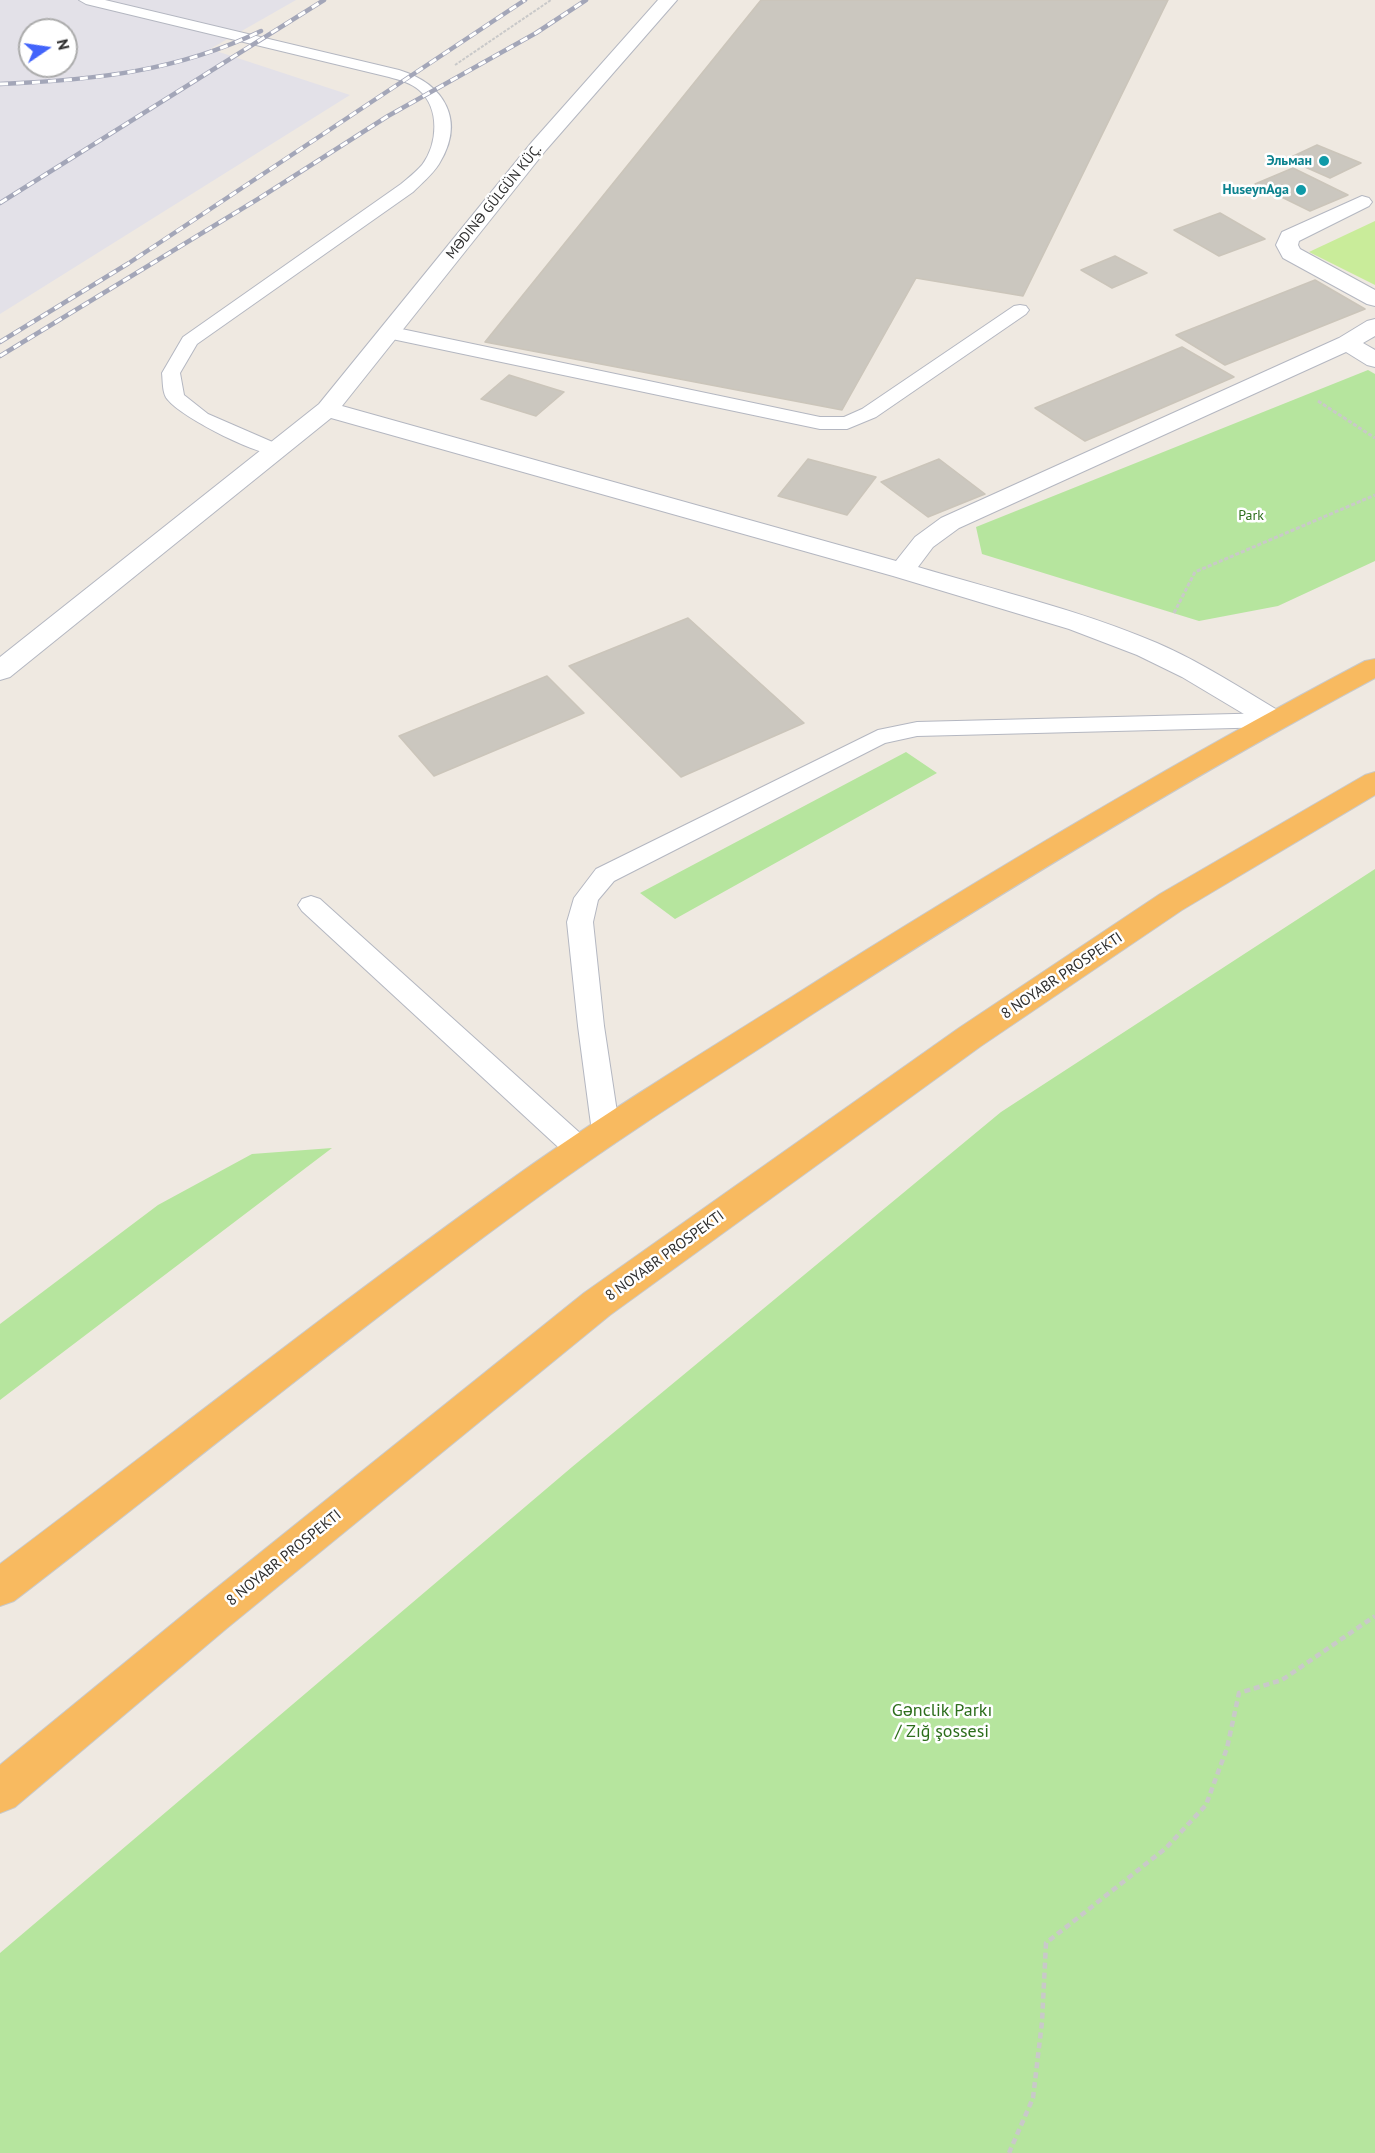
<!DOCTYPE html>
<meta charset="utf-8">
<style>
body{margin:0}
#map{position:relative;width:1375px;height:2153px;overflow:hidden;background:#efe9e1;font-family:"PT Sans",sans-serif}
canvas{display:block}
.north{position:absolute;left:18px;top:18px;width:60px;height:60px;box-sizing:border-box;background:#fff;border:2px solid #ababab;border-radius:50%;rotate:77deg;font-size:16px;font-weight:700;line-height:24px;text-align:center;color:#2e2e2e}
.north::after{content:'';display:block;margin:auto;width:21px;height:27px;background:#4264fb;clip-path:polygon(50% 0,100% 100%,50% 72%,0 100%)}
</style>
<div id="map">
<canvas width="1375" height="2153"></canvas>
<div class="north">N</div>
</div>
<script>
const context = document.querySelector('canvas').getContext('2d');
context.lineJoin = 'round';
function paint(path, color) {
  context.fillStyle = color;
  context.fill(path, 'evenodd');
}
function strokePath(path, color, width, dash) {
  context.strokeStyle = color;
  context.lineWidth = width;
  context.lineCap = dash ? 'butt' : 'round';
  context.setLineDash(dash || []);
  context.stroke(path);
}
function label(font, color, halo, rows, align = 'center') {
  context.font = font + ' "PT Sans",sans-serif';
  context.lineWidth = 5;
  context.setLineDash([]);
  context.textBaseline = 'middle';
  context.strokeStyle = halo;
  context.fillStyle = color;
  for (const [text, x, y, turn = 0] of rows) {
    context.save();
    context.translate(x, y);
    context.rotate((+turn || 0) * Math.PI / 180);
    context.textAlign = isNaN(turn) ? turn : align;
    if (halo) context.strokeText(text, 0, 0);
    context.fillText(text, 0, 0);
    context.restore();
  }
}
paint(new Path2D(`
 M0,0H296L210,49L350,95L0,314ZM30,30H66V66H30Z`), '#e3e1e8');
paint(new Path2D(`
 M1368,370L1375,374V561L1278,606L1199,621L982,554L976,527Z
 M906,752L937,773L675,919L640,893Z
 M1375,869V2153H0V1953L572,1467L1001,1112Z
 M332,1148L0,1400V1324L158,1205L252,1154Z`), '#b6e59e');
paint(new Path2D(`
 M1375,221V285L1309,252Z`), '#c9ec9a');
const building = new Path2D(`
 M761,0H1168L1023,296L916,278L842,410L485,342Z
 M1317,145L1361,163L1330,178L1287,159Z
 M1293,168L1348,195L1310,211L1255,184Z
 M1220,213L1265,239L1219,256L1174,230Z
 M1115,256L1147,273L1112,288L1081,270Z
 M1315,280L1365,309L1225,365L1176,335Z
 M1182,347L1234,377L1085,441L1035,408Z
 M509,375L564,392L536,416L481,399Z
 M808,459L876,477L847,515L778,496Z
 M939,459L985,494L928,517L881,482Z
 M688,618L804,723L681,777L569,666Z
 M547,676L584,713L434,776L399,736Z`);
paint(building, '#cbc7bf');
strokePath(building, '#cbc5ba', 1.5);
const service = new Path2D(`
 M79,0H105L399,70C445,84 466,121 439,164C432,175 422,183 413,192L197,344L180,373L184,395L208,414L284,447L287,451L284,455C264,460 181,417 168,400C162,394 163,381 162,373L183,337L401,184C408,178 416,172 422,165C438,144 440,108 419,90C411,83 400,80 389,77L86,4Z
 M1020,305L1026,306L1029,310L1026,314L876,417L847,429H820L392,339L385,337L383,333L385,329L392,327L820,417H844L862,409L1014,306Z
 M1274,713L1282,715L1285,720L1282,725L1274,727L917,736L885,743L614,881L598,900L593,922L604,1026L620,1132L616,1140L606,1143L596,1140L592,1132L578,1026L567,922L574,898L596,869L878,730L917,722Z
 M311,896L320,899L590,1142L594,1150L590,1158L580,1161L570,1158L302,911L298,905L302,899Z`);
const minor = new Path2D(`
 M658,0H677L546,150L342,406L896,561L915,537L941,518L1339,338L1367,321L1375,319V336L1363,343L1375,350V367L1367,365L1346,352L959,528L933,547L918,567C998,591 1080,610 1157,643C1201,662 1242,689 1284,714L1288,720L1284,726L1274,729L1264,726L1182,677L1137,655L1069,629L893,576L331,418L10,677L0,680V657L319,404L532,142Z
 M1362,196L1369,198L1372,202L1369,206L1299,241L1298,245L1300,249L1375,290V306L1367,304L1283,258L1276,245L1282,232Z`);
const trunk = new Path2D(`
 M1375,659V678C1183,781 997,895 814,1013C724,1072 632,1129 545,1192C364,1323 191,1465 14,1601L0,1606V1564C173,1434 343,1299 520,1173C608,1111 699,1055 790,998C978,879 1168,765 1365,661Z
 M1375,772V795L1182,910L981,1046L610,1315L227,1628L15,1807L0,1813V1765L199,1602L584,1293L959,1028L1160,894L1365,775Z`);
strokePath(service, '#b4b7c1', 2);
strokePath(minor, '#b4b7c1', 2);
strokePath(trunk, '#c9c9c9', 2);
strokePath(new Path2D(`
 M455,65L551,0`), '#c9c9c9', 2, [3, 1.5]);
strokePath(new Path2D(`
 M1318,401L1375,438
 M1174,613L1195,572L1375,495`), '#c9c9c9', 3, [4, 2]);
strokePath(new Path2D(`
 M1009,2153L1033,2098L1042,2022L1046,1943L1166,1848L1206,1805L1227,1748L1239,1693L1282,1680L1375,1616`), '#c9c9c9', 4.5, [6, 4]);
paint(service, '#fff');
paint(minor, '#fff');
paint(trunk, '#f8ba60');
const rail = new Path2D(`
 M0,84C93,80 176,72 261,31
 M0,203L324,0
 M0,342L129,263L525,0
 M0,356L258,199L388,116L536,33L586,0`);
strokePath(rail, '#a3a6b8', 4.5);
strokePath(rail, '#fff', 3, [8]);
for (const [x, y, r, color] of [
 [1324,161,6,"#0f9aa8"],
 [1301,190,6,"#0f9aa8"]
]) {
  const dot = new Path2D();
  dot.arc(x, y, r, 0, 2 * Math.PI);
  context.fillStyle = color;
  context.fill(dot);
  strokePath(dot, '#fff', 2);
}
label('bold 14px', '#0d838f', '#fff', [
 ["Эльман",1312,161],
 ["HuseynAga",1289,190]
], 'right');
label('14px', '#2e2e2e', '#fff', [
 ["MƏDINƏ GÜLGÜN KÜÇ.",494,202,-51]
]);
label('14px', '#2c6e1b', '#fff', [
 ["Park",1251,516]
]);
label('15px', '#2e2e2e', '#fff', [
 ["8 NOYABR PROSPEKTI",1062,976,-34],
 ["8 NOYABR PROSPEKTI",665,1256,-36],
 ["8 NOYABR PROSPEKTI",284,1558,-39]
]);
label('18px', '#2c6e1b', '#fff', [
 ["Gənclik Parkı",942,1711],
 ["/ Zığ şossesi",942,1732]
]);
</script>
